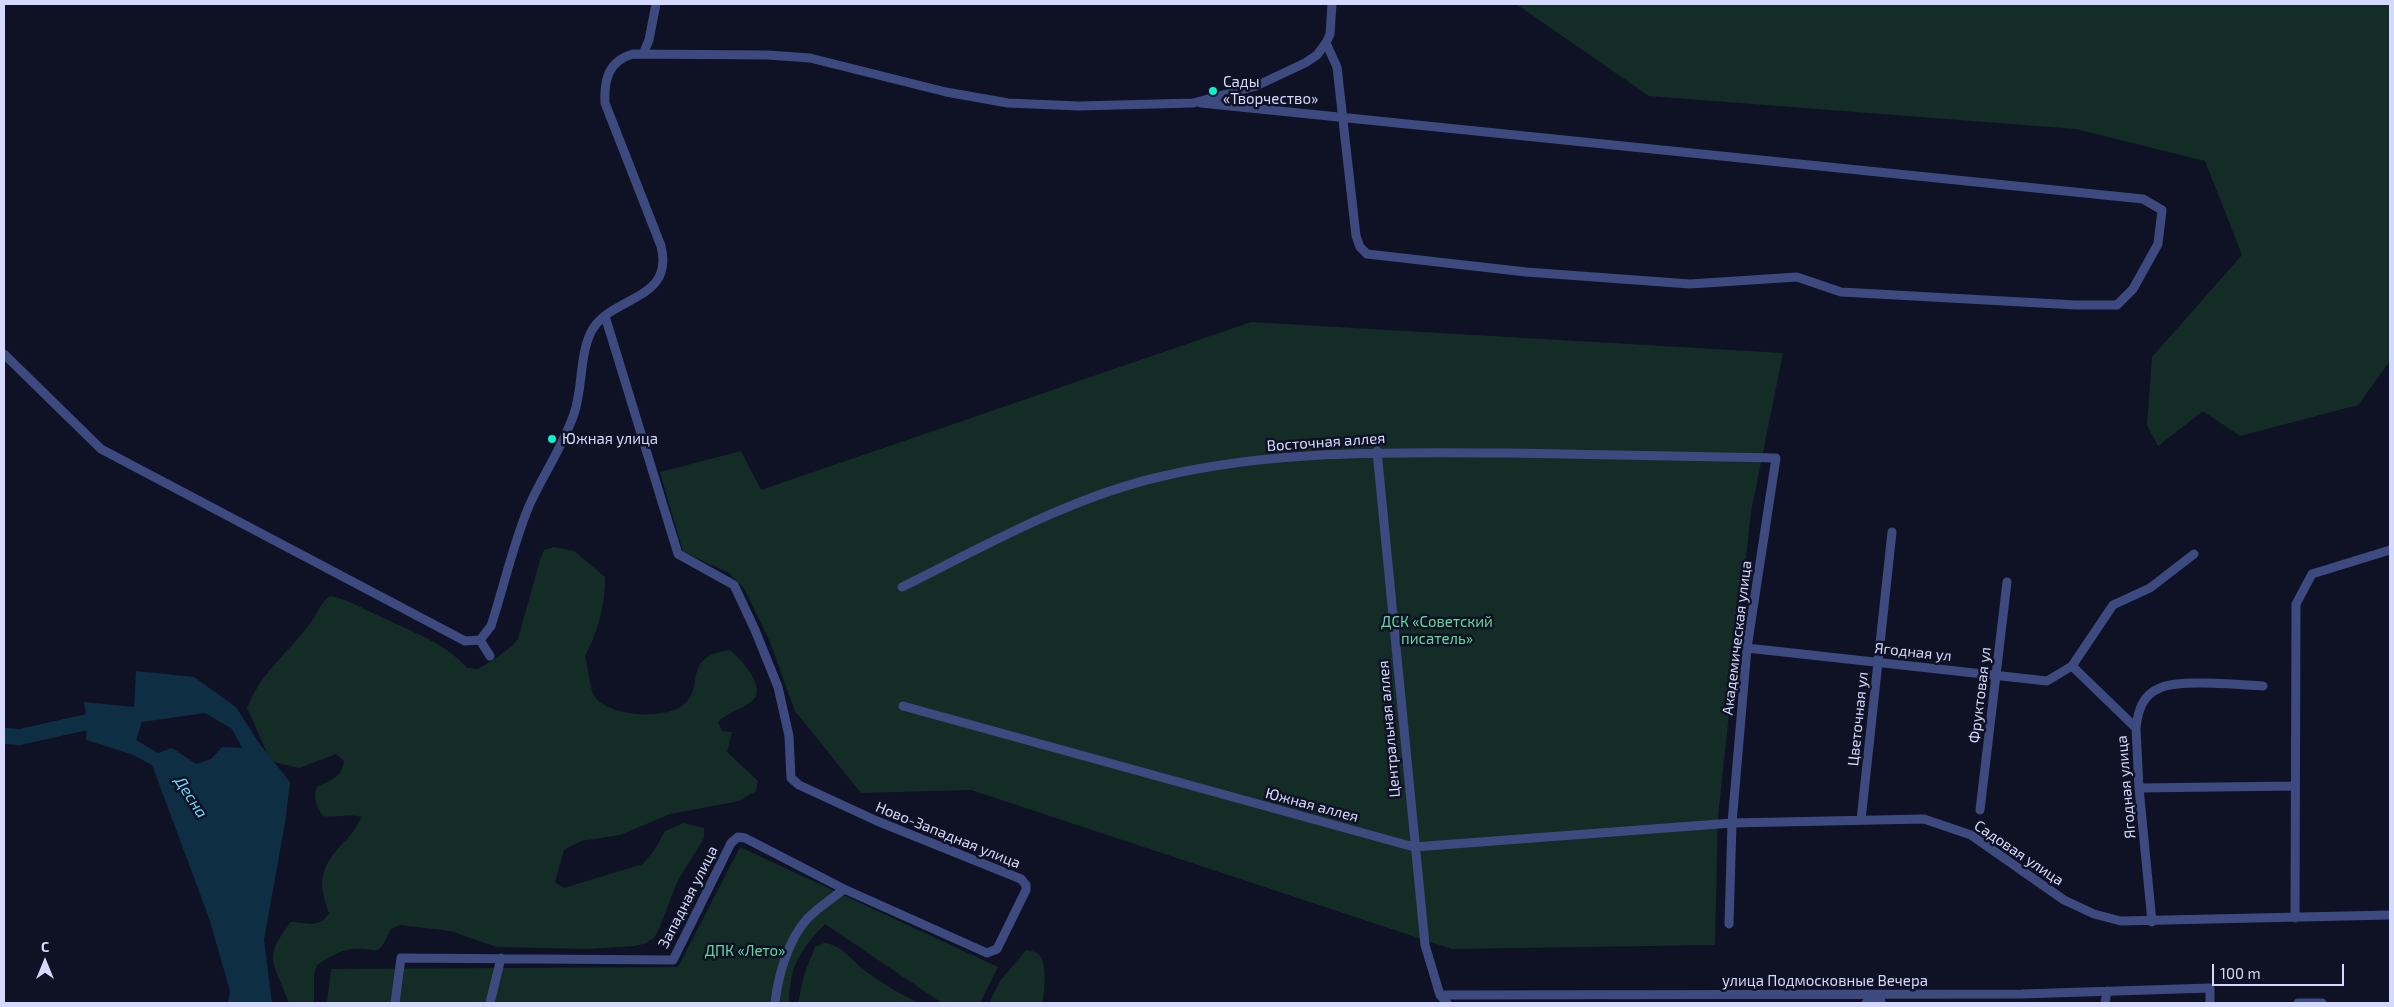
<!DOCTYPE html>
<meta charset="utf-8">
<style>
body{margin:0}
#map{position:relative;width:2394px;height:1007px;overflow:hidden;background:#0f1124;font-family:"Exo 2",sans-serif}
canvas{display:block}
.frame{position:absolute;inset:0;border:5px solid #d4d9fd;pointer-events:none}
.north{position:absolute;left:20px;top:937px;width:50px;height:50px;-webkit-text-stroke:4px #0f1124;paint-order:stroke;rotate:0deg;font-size:14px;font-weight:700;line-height:20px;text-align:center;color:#d4d9fd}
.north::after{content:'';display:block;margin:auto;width:18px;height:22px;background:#d4d9fd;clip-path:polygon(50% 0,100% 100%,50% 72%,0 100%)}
.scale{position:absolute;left:2212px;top:964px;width:132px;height:22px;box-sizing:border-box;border:2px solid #d4d9fd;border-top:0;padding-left:6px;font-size:15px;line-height:18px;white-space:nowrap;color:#d4d9fd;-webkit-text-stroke:4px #0f1124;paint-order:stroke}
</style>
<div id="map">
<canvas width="2394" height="1007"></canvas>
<div class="frame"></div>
<div class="north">С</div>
<div class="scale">100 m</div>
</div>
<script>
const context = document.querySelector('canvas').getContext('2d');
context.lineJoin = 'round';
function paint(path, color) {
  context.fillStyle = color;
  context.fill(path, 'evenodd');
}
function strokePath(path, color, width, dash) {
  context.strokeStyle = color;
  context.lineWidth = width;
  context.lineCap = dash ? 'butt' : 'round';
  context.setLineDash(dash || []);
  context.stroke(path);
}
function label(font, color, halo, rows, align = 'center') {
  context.font = font + ' "Exo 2",sans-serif';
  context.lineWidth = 5;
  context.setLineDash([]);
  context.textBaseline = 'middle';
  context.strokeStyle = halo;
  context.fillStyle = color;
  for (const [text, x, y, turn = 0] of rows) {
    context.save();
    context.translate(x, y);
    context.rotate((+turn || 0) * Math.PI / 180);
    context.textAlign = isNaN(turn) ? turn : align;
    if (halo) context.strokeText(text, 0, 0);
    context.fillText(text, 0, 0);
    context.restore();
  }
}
paint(new Path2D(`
 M1516,4H2390V361L2358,405L2240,436L2203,411L2158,446L2147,425L2152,357L2242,255L2205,161L2076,129L1649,96Z
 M1251,322L1783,353L1751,512L1718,816L1715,945L1452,949L971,790L861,793L795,711L770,642L744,588L729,573L683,552L660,472L741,451L761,490Z
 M554,547L574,551L605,577C606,601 597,635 585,656C588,666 590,691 595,697C610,717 663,719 682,706C707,689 679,657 730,650C741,659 769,689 751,702C740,710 728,712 718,722L722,731L732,732L727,752L758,781L756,791L739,801L670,814L620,835L581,841L564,850L555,882L564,888L643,864L655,849L665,831L684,823L704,828V838L677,882L659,929L654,938L646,943L636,946L587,949L497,947L450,931L400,925L391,929C376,961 380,947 353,949C340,950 328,958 317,965L314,975V1003H289C275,963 261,960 291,922L313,924L323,921L329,913C317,882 320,868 343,843C351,835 357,828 361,817C348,813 336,818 323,816C316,806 313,799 317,787C330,780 342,778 344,761L336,754L299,768L274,762L268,755L247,708C263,669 289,653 312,621C319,611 320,603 330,596C351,600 368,612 388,620C417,634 446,644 467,668L478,669L496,658L512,646L518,639L540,560L544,550Z
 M740,847L998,967L980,1003H942L825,924C799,952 790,965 789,1003H327L331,969L678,967Z
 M824,943C843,945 851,960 865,971C882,983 900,994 919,1003H798L804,975L815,947Z
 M1026,950C1033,951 1039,952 1042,959C1046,967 1045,996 1042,1003H989L1000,981Z`), '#132d26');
paint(new Path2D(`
 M136,671L194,677L236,707L259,743L290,782L285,823L264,940L272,1003H228L230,991L209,918L152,765L131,754L86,740L87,722L84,702L134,707ZM205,713L232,729L242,748L222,747L211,759L196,764L172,748L158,753L136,740L142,722Z`), '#0e2e44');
strokePath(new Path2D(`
 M4,736L20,737L87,722L104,732`), '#0e2e44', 16);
strokePath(new Path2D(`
 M643,54L649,40L656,4
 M1201,103C1515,134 1829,166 2143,199L2162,210L2158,244L2133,289L2117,305H2076L1841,292L1797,277L1690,284L1526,272L1367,254L1360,247L1356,236L1337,67L1326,43
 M4,354L101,449L465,641L480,640L491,626C504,586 513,544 529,506C543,475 563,446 574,414C583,388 579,357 591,332C610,295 675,302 661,246L605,103C604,80 608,61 633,54L768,55L810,58L946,92L1008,103L1079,106L1193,103L1256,86L1305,63L1317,55L1326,43L1330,34L1332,4
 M1377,451L1425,945L1440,995L1447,1003
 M902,587C985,546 1069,498 1159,477C1272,450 1389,452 1505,453C1595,455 1685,456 1776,458L1747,648L1732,823L1729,924
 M480,640L490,656
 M1747,648L2047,681L2072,666
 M903,706L1414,847L1732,823L1924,819L1971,835L2064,900L2094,914L2121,921L2390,915
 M2136,728C2138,711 2142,695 2160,688C2180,679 2239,685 2263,686
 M2139,788L2295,786
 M1980,810L2007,582
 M1861,820L1892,532
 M2295,918L2296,604L2312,574L2390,550
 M2152,922L2139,788L2136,728L2072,666L2113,605L2150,588L2194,554
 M1440,995L2022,994L2210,988V1003
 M395,1003L401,958L673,960L731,843L738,837L745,838L844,889L987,953L997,949L1026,890V885L1021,879L877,821L799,785L791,778L789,736L778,687L755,630L734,585L678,554L605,316
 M490,1003L501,958
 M775,1003C778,976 788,940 807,919C817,908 832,899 844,889
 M1866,1003L1880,995L1881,1003
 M2105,1003L2107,991
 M2298,1003H2322`), '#3d4a80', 9);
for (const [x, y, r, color] of [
 [1213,91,5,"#0bf2d2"],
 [552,439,5,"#0bf2d2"]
]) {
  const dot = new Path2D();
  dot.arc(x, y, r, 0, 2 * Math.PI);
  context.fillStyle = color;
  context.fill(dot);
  strokePath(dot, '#0f1124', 2);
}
label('15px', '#d4d9fd', '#0f1124', [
 ["Сады",1223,82],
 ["«Творчество»",1223,99],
 ["Южная улица",562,439]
], 'left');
label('15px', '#d4d9fd', '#0f1124', [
 ["Восточная аллея",1326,442,-4],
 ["Академическая улица",1737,638,-83],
 ["Ягодная ул",1913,652,6],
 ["Фруктовая ул",1980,695,-83],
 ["Цветочная ул",1858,719,-84],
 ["Центральная аллея",1389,729,-95],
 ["Ягодная улица",2126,787,-95],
 ["Южная аллея",1312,805,15],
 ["Ново-Западная улица",948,835,22],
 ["Садовая улица",2019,853,34],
 ["Западная улица",688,897,-63],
 ["улица Подмосковные Вечера",1825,981]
]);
label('15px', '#63daa0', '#0f1124', [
 ["ДСК «Советский",1437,622],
 ["писатель»",1437,639],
 ["ДПК «Лето»",745,951]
]);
label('italic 16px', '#67d7f8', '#0f1124', [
 ["Десна",191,797,57]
]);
</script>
